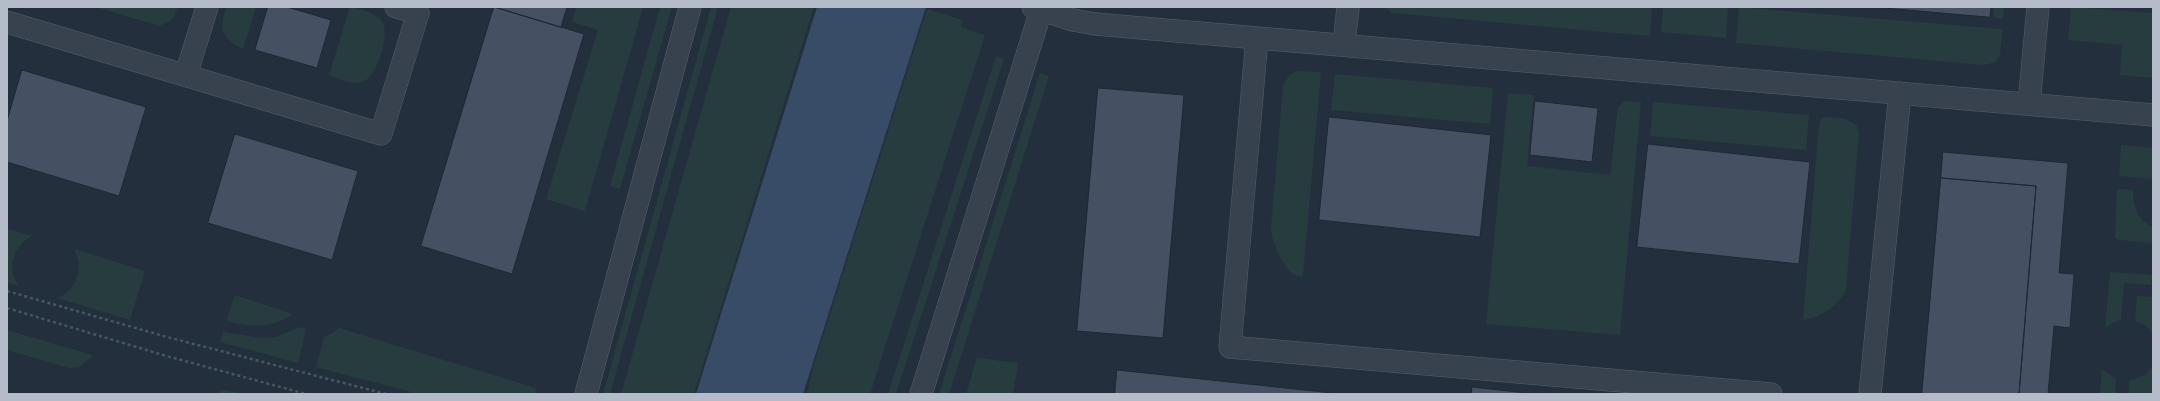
<!DOCTYPE html>
<style>
body{margin:0}
#map{position:relative;width:2160px;height:401px;overflow:hidden;background:#242f3e;font-family:"DejaVu Sans",sans-serif}
canvas{display:block}
.frame{position:absolute;inset:0;border:8px solid #b4bcc9;pointer-events:none}
</style>
<div id="map">
<canvas width="2160" height="401"></canvas>
<div class="frame"></div>
</div>
<script>
const context = document.querySelector('canvas').getContext('2d');
context.lineJoin = 'round';
function paint(path, color) {
  context.fillStyle = color;
  context.fill(path, 'evenodd');
}
function strokePath(path, color, width, dash) {
  context.strokeStyle = color;
  context.lineWidth = width;
  context.lineCap = dash ? 'butt' : 'round';
  context.setLineDash(dash || []);
  context.stroke(path);
}
paint(new Path2D(`
 M96,7H178L172,20L159,26Z
 M226,7H256L243,49C220,36 219,31 226,7Z
 M350,7C360,9 374,12 381,20C392,32 377,82 359,83C350,84 338,78 329,75Z
 M576,7H643L585,211L546,199L598,30L572,22Z
 M660,7H672L620,189L610,186Z
 M711,7H718L610,394H603Z
 M731,7H814L694,394H621Z
 M1385,7H1652L1650,36L1392,13Z
 M1663,7H1728L1726,38L1661,32Z
 M1739,7L2003,29L2000,54L1996,62L1984,65L1736,43Z
 M1994,7H2004L2003,19L1993,17Z
 M2071,7L2153,13V78L2120,75L2122,45L2068,40Z
 M927,9L963,20L961,27L985,35L870,394H807L813,367Z
 M996,56L1004,59L896,394H888Z
 M1298,71L1321,72L1303,276C1300,276 1296,276 1293,274C1283,268 1271,240 1271,228L1283,86L1289,75Z
 M1040,73L1049,76L949,394H939Z
 M1335,74L1493,88L1490,124L1331,110Z
 M1508,93L1534,95L1527,166L1610,175L1618,107L1625,101L1641,102L1620,335L1486,324Z
 M1653,102L1809,115L1806,150L1650,136Z
 M1825,117L1846,119L1857,126L1859,134L1846,289C1839,306 1820,318 1803,320L1819,124L1821,119Z
 M2121,145L2153,148V179L2119,176Z
 M2117,189L2133,190C2133,205 2137,220 2153,227V243L2120,240L2115,238Z
 M7,229L32,236C13,246 6,269 19,286L7,282Z
 M74,249L145,271L130,320L57,298C77,291 84,268 74,249Z
 M2110,272L2152,275L2151,285L2124,283L2121,320L2114,322L2105,328Z
 M235,295L293,314C272,329 251,327 226,321Z
 M2137,296L2153,297V334L2145,325L2135,321Z
 M299,327L306,329L298,363L220,342L223,332L261,338L276,337Z
 M339,328L536,388L535,394H419L316,367L324,338Z
 M7,330L93,355L92,357L79,367L69,368L7,350Z
 M977,358L1018,363L1013,394H966Z
 M2153,366V394H2129V381L2145,375Z
 M2102,369L2116,379L2115,394H2100Z
 M224,390L242,394H218L219,391Z`), '#263c3f');
paint(new Path2D(`
 M817,7H926L803,394H696Z`), '#394c67');
const building = new Path2D(`
 M268,7H287L331,20L317,68L255,50Z
 M494,7L584,34L512,274L421,246Z
 M495,7H567L561,27Z
 M1874,7H1991L1990,17Z
 M22,70L146,107L119,196L7,162V121Z
 M1098,88L1184,95L1163,338L1077,331Z
 M1535,101L1598,108L1592,162L1530,155Z
 M1329,117L1491,135L1480,237L1319,220Z
 M235,134L358,171L332,260L208,223Z
 M1648,144L1810,162L1799,264L1637,247Z
 M1943,152L2068,163L2059,273L2074,274L2070,328L2054,326L2048,394H2019L2036,186L1941,178Z
 M1941,178L2036,186L2019,394H1922Z
 M1117,370L1342,394H1115Z
 M1472,387L1536,394H1472Z`);
paint(building, '#455162');
strokePath(building, '#1f2835', 1);
const minor = new Path2D(`
 M1033,7L1073,20L1095,24L2153,115
 M7,22L381,134L418,13L396,7
 M1257,38L1230,347L1771,394
 M1344,45L1348,7
 M186,75L207,7
 M2029,104L2038,7
 M586,394L690,7
 M921,394L1042,7
 M1870,394L1900,93`);
strokePath(minor, '#565f6c', 23);
strokePath(new Path2D(`
 M7,291L167,337L386,394
 M7,308L163,355L306,394`), '#44595c', 2.5, [3, 3]);
strokePath(minor, '#38414e', 22);
</script>
